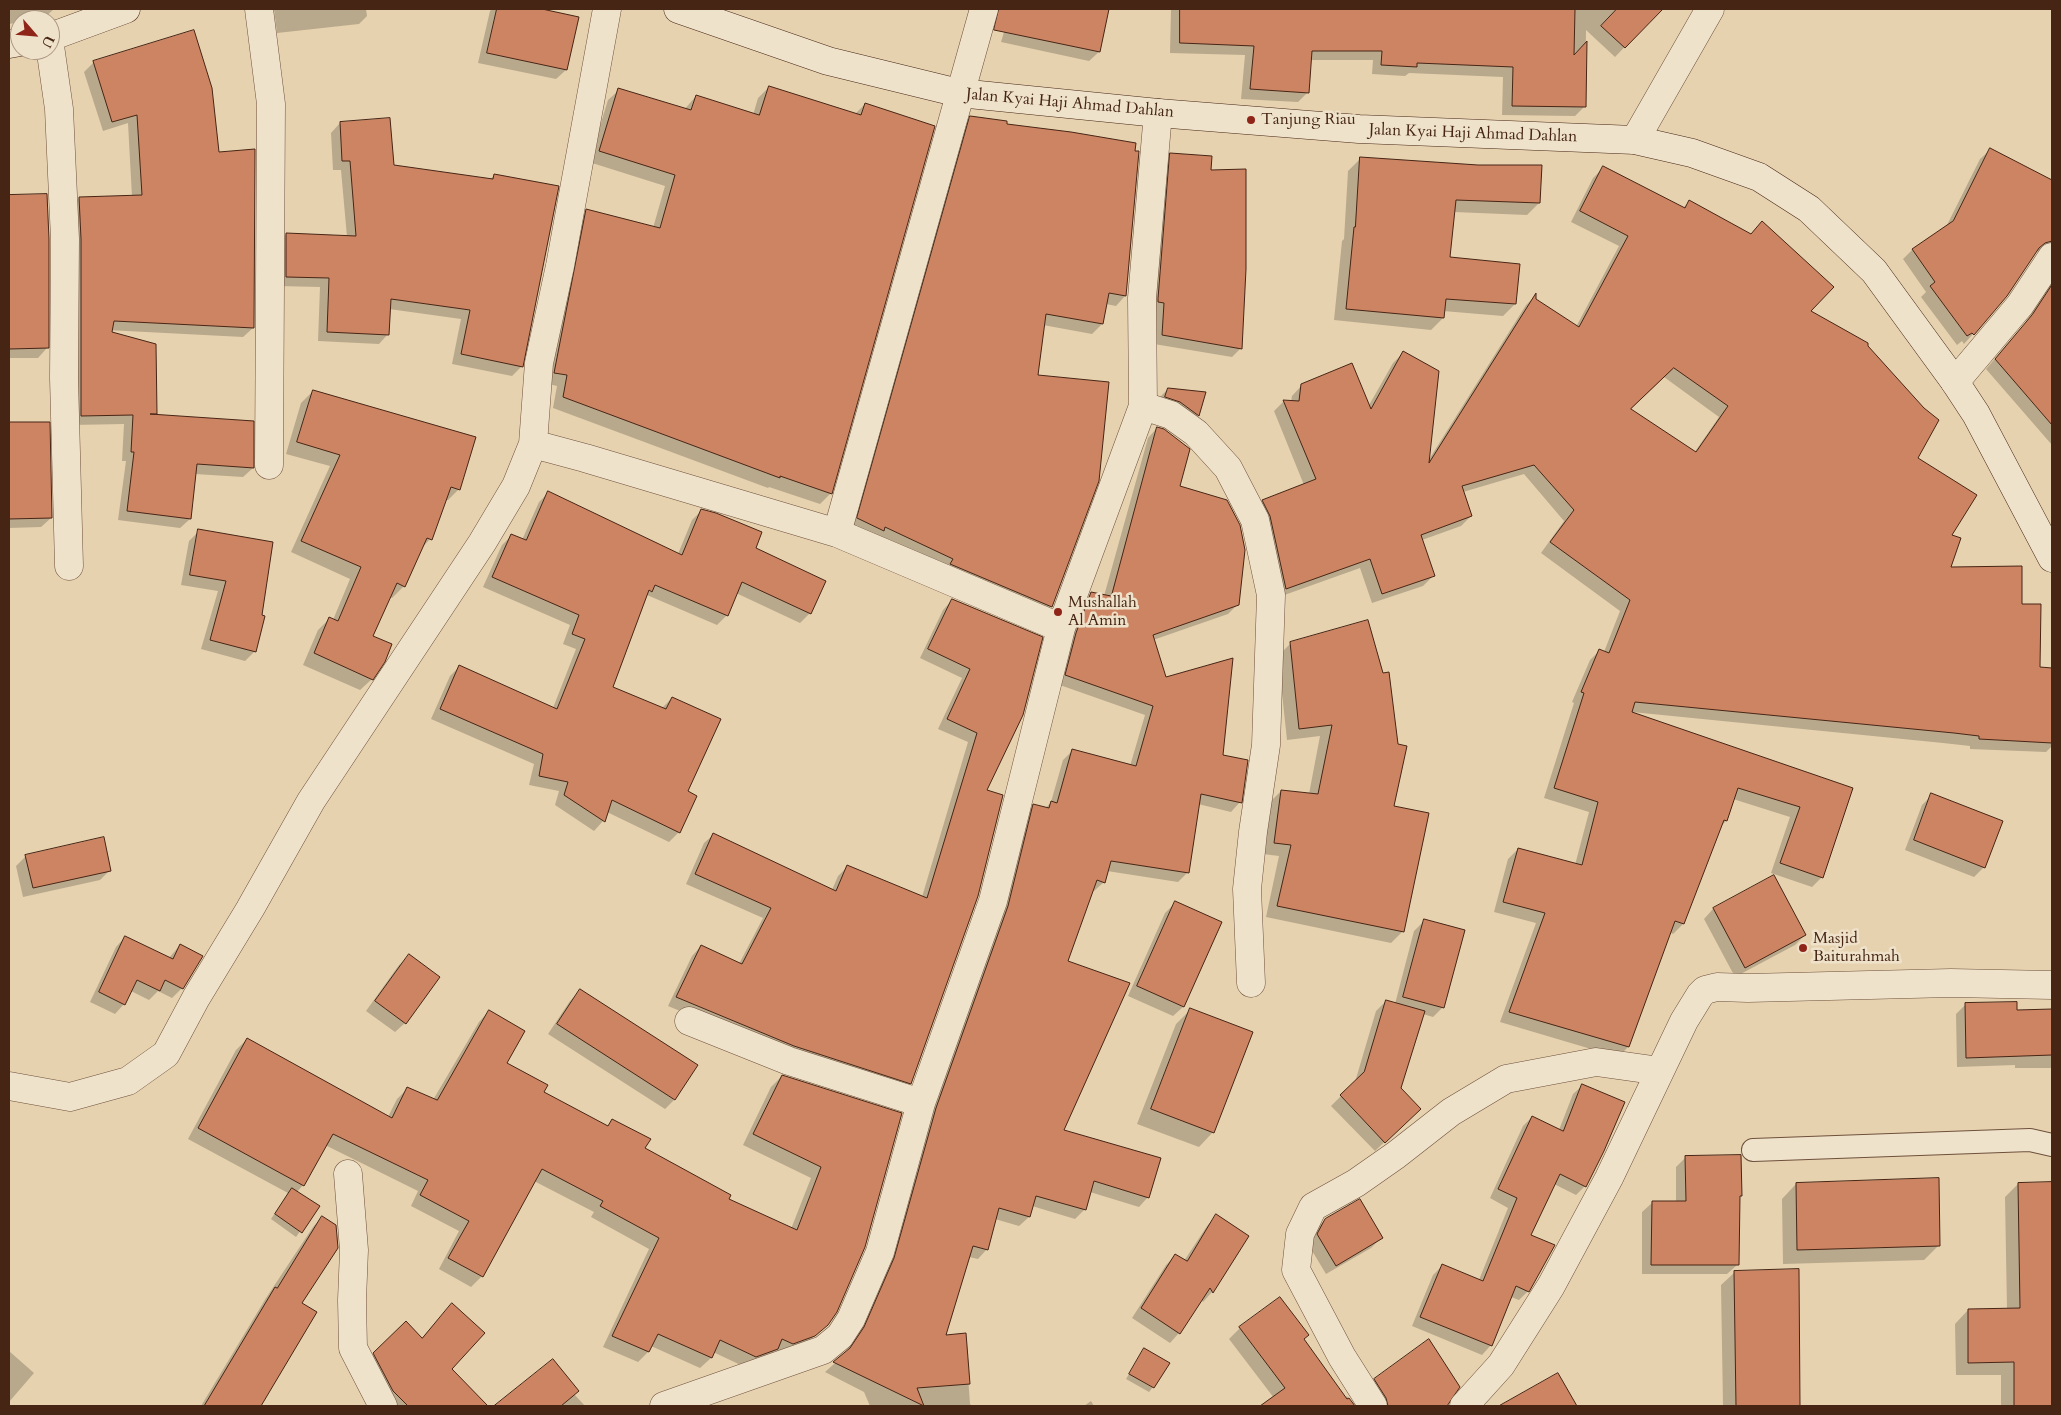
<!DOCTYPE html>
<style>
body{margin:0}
#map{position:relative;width:2061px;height:1415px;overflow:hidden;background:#e7d2af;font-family:Cardo,serif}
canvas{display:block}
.frame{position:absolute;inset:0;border:10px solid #462515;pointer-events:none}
.north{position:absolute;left:10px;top:10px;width:50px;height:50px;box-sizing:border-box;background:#efe2cb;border:1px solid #ab9682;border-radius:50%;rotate:117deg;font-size:14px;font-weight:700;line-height:20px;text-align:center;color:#462515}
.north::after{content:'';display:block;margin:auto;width:18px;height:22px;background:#8f2418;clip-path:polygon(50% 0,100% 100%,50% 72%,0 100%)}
</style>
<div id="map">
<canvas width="2061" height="1415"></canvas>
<div class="frame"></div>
<div class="north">U</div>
</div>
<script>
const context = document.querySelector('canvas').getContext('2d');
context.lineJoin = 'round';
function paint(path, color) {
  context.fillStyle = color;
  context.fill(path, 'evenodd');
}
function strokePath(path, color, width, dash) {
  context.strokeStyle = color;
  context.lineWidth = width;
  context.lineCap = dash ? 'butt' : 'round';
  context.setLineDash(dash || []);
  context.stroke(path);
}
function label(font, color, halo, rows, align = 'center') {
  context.font = font + ' Cardo,serif';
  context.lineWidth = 5;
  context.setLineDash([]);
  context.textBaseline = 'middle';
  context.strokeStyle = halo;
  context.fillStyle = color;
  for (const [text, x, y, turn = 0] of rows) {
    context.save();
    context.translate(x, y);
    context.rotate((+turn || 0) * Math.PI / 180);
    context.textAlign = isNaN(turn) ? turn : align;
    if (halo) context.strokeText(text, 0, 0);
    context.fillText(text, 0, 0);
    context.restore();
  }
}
paint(new Path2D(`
 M9,9H54L43,19L20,20V22L9,24Z
 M274,9H366L367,16L359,24L277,33Z
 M492,9H536L578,18L566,70L556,79L478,63L490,11Z
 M1011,9H1107L1099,52L1089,61L1001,42Z
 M1171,9H1661L1615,57L1586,30L1585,106L1575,116L1502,115L1503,77L1409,73L1405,76L1372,74L1373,60H1310L1308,92L1298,102L1241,99L1245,55L1170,53Z
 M94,62L218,153L253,328L243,337L107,330L156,413L154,416L253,468L243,477L195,474L190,519L180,528L118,520L126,461H122L124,424L72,425L70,207L79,198L132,197L128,123L103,131L84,72Z
 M769,87L855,114L865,104L831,493L820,504L769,487L768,488L553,408L557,386L544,383L576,221L587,211L653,228L665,186L589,162L608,100L619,90L684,110L696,96L753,115L758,98Z
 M971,117L1006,125L1125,296L1116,306L1106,304L1102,324L1092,334L1043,325L1036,376L1051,607L1041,616L848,528L961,127Z
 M340,123L392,166L490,180L494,175L522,366L512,376L452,364L461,319L389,309L388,334L379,344L318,341L320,287L277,286V244L286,234L347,237L341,170H333L331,133Z
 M1990,150L2052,182V254L2043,250L2035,252L2006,295L1973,334L1964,344L1962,341L1957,345L1921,297L1926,292L1903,259L1912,250L1946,227L1980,159Z
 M1171,155L1210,171L1241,348L1232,357L1154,344L1161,164Z
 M1360,159L1477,166L1539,203L1527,215L1454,212L1449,258L1515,304L1503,316L1443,311V318L1431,330L1334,320L1342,241L1344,239L1348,171Z
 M1603,168L1683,208L1689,202L1750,235L1762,222L1809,312L1916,458L1951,535L1950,568L2021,605L2039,668L2052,669V746L2046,752L1970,749V746L1943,743L1632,712L1852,789L1822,877L1812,887L1771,873L1790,817L1733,799L1726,821L1720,827L1683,924L1673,934L1669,932L1628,1047L1618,1057L1500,1022L1536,923L1494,912L1508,859L1518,849L1575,865L1589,812L1544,798L1574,703L1572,702L1590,660L1600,650L1604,652L1620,611L1541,553L1564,521L1524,474L1463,492L1471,516L1461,526L1422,540L1433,576L1423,586L1372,603L1360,568L1276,598L1253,511L1263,501L1304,485L1274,411L1284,401L1291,402L1292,396L1302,385L1368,407L1393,363L1403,353L1428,461L1526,305L1535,296V300L1576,327L1619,246L1571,222L1593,178ZM1664,377L1719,417L1694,453L1629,410Z
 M46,195L47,348L38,358H9V196Z
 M2052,282V445L1986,369L2023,326Z
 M1168,389L1204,393L1198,415L1188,425L1158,399Z
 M313,391L459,489L448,500H445L430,539L421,549L404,586L392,598L390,597L372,637V679L360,690L303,665L318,630L329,619L333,620L350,579L291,552L330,466L286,454L301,403Z
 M48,423L51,518L41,527L9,528V424Z
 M1157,428L1178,487L1238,604L1228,614L1153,640L1166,679L1221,756L1240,802L1231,812L1198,804L1188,872L1178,882L1107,871L1104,882L1094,891H1092L1067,962L1063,1131L1148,1197L1139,1207L1090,1192L1085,1209L1075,1219L1032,1206L1029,1217L1019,1226L995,1219L987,1249L978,1259L969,1257L945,1336L965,1334L970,1404L972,1406H870L864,1392L825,1372L844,1355L855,1338L885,1269L927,1118L1024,815L1034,805L1045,809L1051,802L1063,760L1072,751L1130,766L1145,715L1057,684L1082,603L1091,594L1104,596L1148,438Z
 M549,492L678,554L692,520L702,510L754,548L810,613L800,623L736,593L727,615L717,625L647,595L611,687L662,708L672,698L687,792L679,832L669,842L607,812L603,821L594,831L555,805L559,791L529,785L534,764L431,719L450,676L460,666L553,708L576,649L563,644L570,625L483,587L502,545L512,535L522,540L539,502Z
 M199,531L272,543L255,651L245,661L201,649L218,591L181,585L189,541Z
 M952,600L1041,638L986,791L910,1083L901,1092L785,1055L668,1006L692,956L701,946L739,964L763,918L686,884L704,843L714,834L832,890L838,876L847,867L922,897L968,742L938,729L962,678L920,658L943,610Z
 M1290,644L1392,807L1403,931L1391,943L1266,917L1279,856L1263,854L1269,803L1281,791L1309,794L1320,736L1287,740L1278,656Z
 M1932,795L1984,867L1974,877L1905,850L1922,805Z
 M26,856L109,871L100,880L23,897L16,866Z
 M1774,876L1805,935L1795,945L1735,977L1704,919L1713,909Z
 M1175,903L1183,1007L1173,1016L1128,996L1165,913Z
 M1424,921L1443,1007L1433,1017L1423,1014L1400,1089L1419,1109L1375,1151L1331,1106L1355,1082L1376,1011L1386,1001L1395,1004L1414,931Z
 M125,937L169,958L180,945L182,988L172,998L158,991L149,1000L131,991L124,1004L115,1014L90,1002L116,947Z
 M409,956L405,1023L395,1032L366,1011L399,965Z
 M580,991L674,1100L665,1109L548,1034L570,1001Z
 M1966,1004L2016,1011L2052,1010V1068H2015V1065L1957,1067L1956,1014Z
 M1191,1009L1213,1132L1199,1147L1137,1124L1176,1024Z
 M489,1011L505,1063L542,1093L606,1127L613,1120L643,1148L727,1199L791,1229L811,1178L743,1145L771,1087L782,1076L900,1114L827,1325L803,1346L782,1354L775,1351L766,1360L745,1367L713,1352L711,1358L700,1368L651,1346L648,1352L638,1362L603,1347L649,1249L591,1217L594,1212L534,1181L482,1276L471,1287L439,1269L459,1231L411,1206L418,1191L325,1145L303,1185L297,1192L318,1206L296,1237L271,1219L288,1193L188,1139L236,1050L247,1039L388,1117L397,1099L408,1088L433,1100L479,1022Z
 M1583,1085L1585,1186L1576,1195L1554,1184L1529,1235L1528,1291L1519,1300L1511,1297L1491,1345L1482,1355L1412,1326L1433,1275L1442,1266L1479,1280L1508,1208L1490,1198L1523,1126L1532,1117L1559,1130L1573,1094Z
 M1686,1157L1738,1198L1737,1265L1727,1274H1642V1212L1652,1203H1676V1167Z
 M2052,1183V1406H2001V1375H1956L1955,1324L1968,1310H2007L2005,1197L2018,1184Z
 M1796,1184L1939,1245L1924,1260L1783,1264L1782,1199Z
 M1216,1216L1248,1236L1212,1292L1203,1302L1201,1299L1179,1333L1170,1343L1132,1318L1166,1265L1175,1256L1184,1261L1207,1226Z
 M322,1217L300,1304L315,1313L259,1406H201L266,1298L313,1227Z
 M1325,1220L1381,1238L1371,1248L1326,1274L1308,1244L1315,1230Z
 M1797,1270L1799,1406H1723L1721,1285L1735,1272Z
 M1279,1298L1303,1339L1345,1398L1347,1396L1353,1406H1263L1274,1398L1229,1339L1240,1328Z
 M443,1315L450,1369L473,1393L459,1406H386L364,1364L406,1323L421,1339Z
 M1144,1349L1153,1387L1149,1392L1126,1379Z
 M9,1351L34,1373L9,1402Z
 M1558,1374L1576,1406H1501Z
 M1375,1380L1447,1403L1448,1406H1374L1364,1391Z
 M574,1394L585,1406H502L500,1404Z
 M1091,1401L1094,1406H1084Z`), '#0003');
const building = new Path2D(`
 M497,9H542L579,17L567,70L487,53Z
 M999,9H1109L1100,52L994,30Z
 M1180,9H1575L1574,55L1587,41L1586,107L1512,106L1513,67L1417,63V67L1381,65L1382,51H1312L1309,93L1250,89L1254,46L1180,43Z
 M1617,9H1663L1625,48L1601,26Z
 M194,30L212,88L219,152L255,149L254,328L114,321L112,332L156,344L157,414H150L254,421V468L197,464L191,519L127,511L134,452H131L133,415L81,416V239L79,197L142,195L137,115L112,122L93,61Z
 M769,86L861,115L865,103L935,126L832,494L780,476V478L563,397L567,375L554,373L586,209L660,228L675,175L599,151L618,88L691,110L696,95L759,115Z
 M970,116L1007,121V124L1071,132L1136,143L1135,151H1139L1126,296L1109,293L1103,324L1046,314L1038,375L1109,382L1099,481L1052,607L950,564L953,559L885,527L884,531L857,518Z
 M390,118L394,165L493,179L494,174L559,186L523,367L461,354L470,310L391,299L389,335L327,332L329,278L286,277V233L356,236L350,161H342L340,122Z
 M1990,148L2052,180V241L2045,243L2039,248L2007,296L1974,335L1972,333L1967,336L1930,286L1935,282L1912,249L1953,221Z
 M1170,153L1212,156L1211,170L1246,169V269L1242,349L1162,335L1164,303L1158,302V299Z
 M1360,157L1478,165H1542L1540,203L1456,200L1450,257L1520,264L1516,304L1446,299L1444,318L1346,309L1354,227H1355Z
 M1603,166L1685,208L1689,200L1751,234L1762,221L1834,287L1811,311L1868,343V346L1924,408L1939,420L1918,458L1977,495L1952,535L1961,538L1951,567L2022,566V604H2041L2040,667L2052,668V743L1979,739V736L1954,733L1635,702L1632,712L1853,788L1823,878L1780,863L1800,807L1738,788L1727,821L1724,820L1684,924L1675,921L1629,1047L1509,1012L1545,913L1503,902L1518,848L1582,865L1598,802L1554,788L1584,693L1581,692L1599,649L1609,653L1630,600L1550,542L1574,510L1534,465L1462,486L1472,516L1421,535L1435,576L1382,594L1370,559L1286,589L1270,516L1262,500L1316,479L1283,400L1299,401L1301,384L1352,363L1371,409L1403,351L1439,371L1429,463L1536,293V299L1579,327L1628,236L1580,211ZM1674,368L1728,406L1696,452L1631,409Z
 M47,194L49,239V348L9,349V195Z
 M2052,285V425L1995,359L2032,315Z
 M1168,388L1206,392L1199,416L1180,402L1165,397Z
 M313,390L476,437L460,490L451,487L432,540L427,538L405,587L397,583L373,636L392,644L385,662L373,680L314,653L329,617L338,621L361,567L301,541L340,455L297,442Z
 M9,422H50L52,518L9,519Z
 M1157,427L1164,429L1190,449L1180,486L1227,500L1240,525L1245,550L1239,605L1153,635L1166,677L1233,658L1223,755L1248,760L1242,803L1201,794L1189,873L1111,861L1105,883L1097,880L1068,961L1130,983L1064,1130L1161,1158L1149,1198L1094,1181L1086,1210L1036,1196L1030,1217L999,1208L988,1250L973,1246L946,1335L966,1333L970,1384L917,1388L924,1406L833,1362L850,1348L864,1327L894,1258L936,1108L1008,906L1033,804L1049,808L1051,801L1057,803L1072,749L1136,766L1153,706L1065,675L1076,633L1091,592L1111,596Z
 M548,491L682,555L701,509L716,513L762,532L756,548L826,581L811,614L742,582L728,616L655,585L652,592L649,590L613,687L666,709L672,697L721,719L688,791L697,796L680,833L612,800L605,822L564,795L568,782L539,776L543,754L440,709L459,665L557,709L585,639L572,634L579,615L492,577L511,534L526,540Z
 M198,529L273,542L262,615L265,616L256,652L210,640L226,581L190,575Z
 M952,599L1043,637L1023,715L987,790L1003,795L978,896L911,1084L794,1046L676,997L701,945L742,964L771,908L695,874L713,833L836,891L847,865L927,898L977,733L947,719L970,669L928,649Z
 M1368,620L1383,673L1389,672L1398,744L1407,746L1394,806L1429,813L1404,932L1277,906L1291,845L1274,843L1281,790L1318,794L1332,725L1299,729L1290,642Z
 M1931,793L2003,821L1985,868L1914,840Z
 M104,837L111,871L33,888L25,855Z
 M1774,875L1806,935L1745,968L1713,908Z
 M1175,901L1222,922L1184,1007L1137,986Z
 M1424,919L1465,930L1444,1008L1403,997Z
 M125,936L173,959L180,944L203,956L183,989L165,980L160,991L137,980L125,1005L99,992Z
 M409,954L440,977L406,1024L375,1001Z
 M580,989L698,1065L675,1100L557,1024Z
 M1386,1000L1425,1011L1401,1088L1421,1109L1385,1143L1340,1095L1364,1072Z
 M2017,1002V1010L2052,1009V1055L1966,1058L1965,1003Z
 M1190,1008L1253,1032L1214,1133L1151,1109Z
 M489,1010L525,1031L507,1063L548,1085L544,1092L608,1126L612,1119L651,1139L645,1148L731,1195L729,1199L797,1230L821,1167L753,1134L782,1075L902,1113L865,1247L837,1312L828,1325L815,1336L793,1344L782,1339L778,1349L756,1357L720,1340L712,1358L658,1334L649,1352L612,1336L659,1238L600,1206L603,1201L542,1169L483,1277L448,1258L469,1221L420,1195L428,1180L333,1134L304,1186L198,1128L247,1038L392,1118L407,1087L437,1100Z
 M1582,1084L1625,1102L1604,1151L1586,1187L1560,1174L1531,1235L1555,1245L1529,1292L1516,1286L1492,1346L1420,1317L1442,1264L1483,1281L1517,1198L1498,1189L1532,1116L1563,1131Z
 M1741,1155L1742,1196H1740L1739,1265H1651L1652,1201H1686L1685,1156Z
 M1939,1178L1940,1246L1797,1250L1796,1183Z
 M2052,1182V1406H2014V1362L1968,1363V1309L2020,1308L2018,1183Z
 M292,1188L320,1206L302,1233L275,1214Z
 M1360,1199L1383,1238L1336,1266L1317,1234L1325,1219Z
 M1216,1214L1249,1236L1213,1293L1210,1288L1180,1334L1141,1308L1175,1254L1187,1261Z
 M322,1216L336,1225L338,1248L302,1303L317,1312L261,1406H204L275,1287L277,1288Z
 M1799,1269L1800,1406H1736L1734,1271Z
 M1280,1297L1309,1335L1304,1339L1347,1399L1349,1398L1355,1406H1260L1285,1388L1239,1327Z
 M452,1303L485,1333L452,1369L488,1406H408L393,1391L373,1353L406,1321L422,1338Z
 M1429,1339L1460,1387L1447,1406H1388L1386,1398L1374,1379Z
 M1144,1348L1170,1363L1154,1388L1129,1374Z
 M553,1359L579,1391L561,1406H494Z
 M1558,1373L1577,1406H1499Z`);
paint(building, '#cd8463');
strokePath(building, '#462515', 1);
const service = new Path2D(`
 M1753,1150L2030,1140L2052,1145`);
const minor = new Path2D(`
 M259,9L271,104L269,465
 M50,46L59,109L65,239L64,378L69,566
 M1635,140L1710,9
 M1955,382L2020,305L2052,257
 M1143,406L1171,415L1196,433L1228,468L1255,520L1271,595L1266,745L1253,832L1247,889L1251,983
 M533,444L585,458L837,533L1061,628L1143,406L1142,298L1158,113
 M837,533L984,9
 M689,1021L789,1061L921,1103
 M9,1086L70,1097L128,1081L166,1054L196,998L250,909L311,801L482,543L516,486L533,444L539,363L560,266L607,9
 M348,1174L354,1250L352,1300L353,1348L383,1406
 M664,1406L823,1350L840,1336L851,1319L880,1252L921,1103L993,901L1061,628
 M1373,1406L1342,1357L1296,1270L1300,1234L1313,1207L1356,1183L1396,1155L1451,1112L1506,1079L1596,1062L1660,1071
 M1464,1406L1501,1365L1551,1286L1609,1178L1684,1021L1700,995L1705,990L1717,987L1748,988L1951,983L2052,985`);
const secondary = new Path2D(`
 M678,9L828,61L959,93L1158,113L1359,129L1635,140L1692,153L1759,177L1809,209L1874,271L1955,382L1976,414L2052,558
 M50,37L126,9
 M9,44L20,42`);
strokePath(service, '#6e503c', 24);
strokePath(minor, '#6e503c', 29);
strokePath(secondary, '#462515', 29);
strokePath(service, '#efe2cb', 22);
strokePath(minor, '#efe2cb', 28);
strokePath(secondary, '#efe2cb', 28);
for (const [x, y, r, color] of [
 [1251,120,5,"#8f2418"],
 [1058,612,5,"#8f2418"],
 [1803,948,5,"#8f2418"]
]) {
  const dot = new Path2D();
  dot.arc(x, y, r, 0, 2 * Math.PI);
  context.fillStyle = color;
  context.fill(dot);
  strokePath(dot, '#efe2cb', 2);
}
label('16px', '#462515', '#efe2cb', [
 ["Jalan Kyai Haji Ahmad Dahlan",1070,104,5],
 ["Jalan Kyai Haji Ahmad Dahlan",1473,134,2]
]);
label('16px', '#462515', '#efe2cb', [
 ["Tanjung Riau",1261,120],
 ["Mushallah",1068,603],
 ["Al Amin",1068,621],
 ["Masjid",1813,939],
 ["Baiturahmah",1813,957]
], 'left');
</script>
